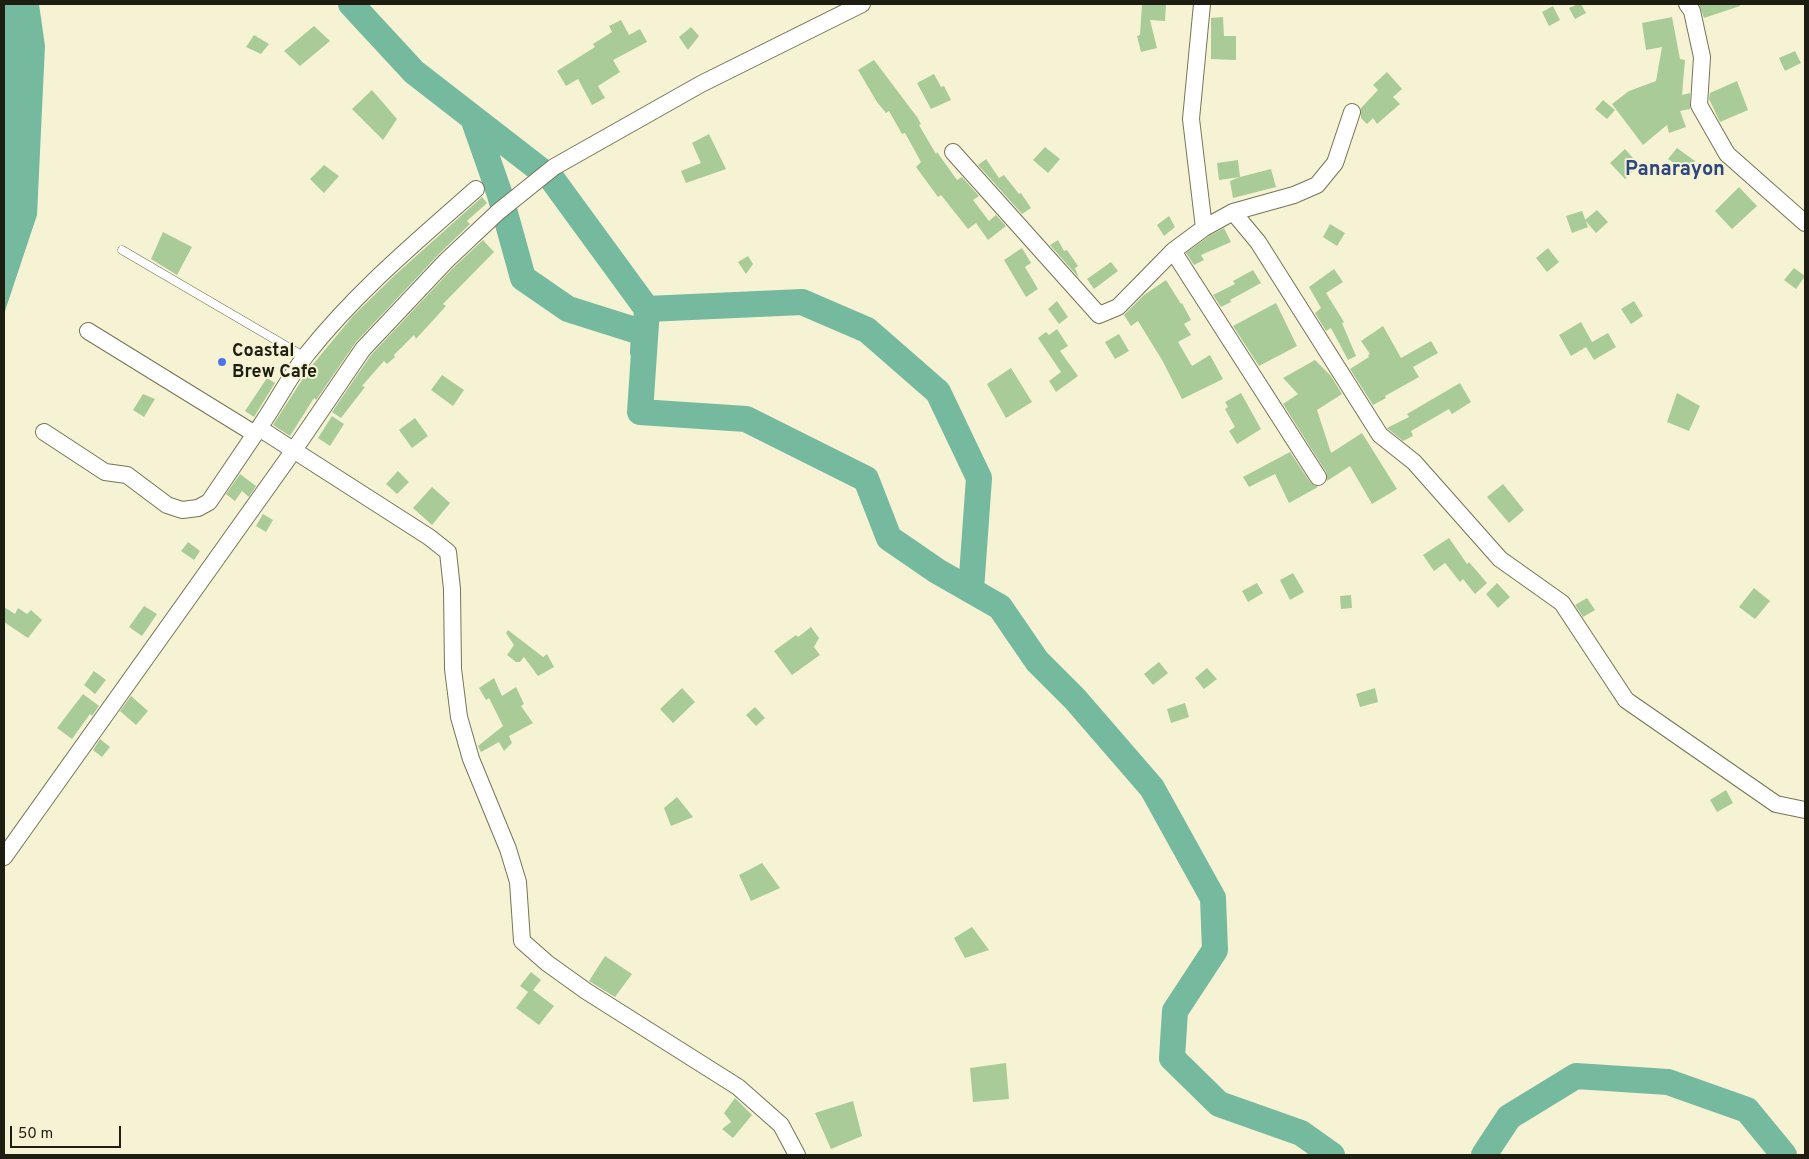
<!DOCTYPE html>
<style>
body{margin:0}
#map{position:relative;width:1809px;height:1159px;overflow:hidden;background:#f6f3d4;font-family:Overpass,sans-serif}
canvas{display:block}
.frame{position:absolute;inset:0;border:5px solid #1e1d11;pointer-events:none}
.scale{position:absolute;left:10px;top:1126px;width:111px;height:22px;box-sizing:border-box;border:2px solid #1e1d11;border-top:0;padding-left:6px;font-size:15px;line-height:18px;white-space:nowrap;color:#1e1d11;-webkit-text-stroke:4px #f6f3d4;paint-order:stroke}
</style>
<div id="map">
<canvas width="1809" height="1159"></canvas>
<div class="frame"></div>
<div class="scale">50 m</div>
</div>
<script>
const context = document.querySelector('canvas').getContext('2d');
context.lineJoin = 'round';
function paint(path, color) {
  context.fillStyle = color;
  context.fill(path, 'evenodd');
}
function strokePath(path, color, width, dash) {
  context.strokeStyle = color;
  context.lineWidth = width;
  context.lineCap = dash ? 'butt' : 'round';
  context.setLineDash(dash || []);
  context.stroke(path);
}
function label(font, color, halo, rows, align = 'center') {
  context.font = font + ' Overpass,sans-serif';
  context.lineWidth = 4;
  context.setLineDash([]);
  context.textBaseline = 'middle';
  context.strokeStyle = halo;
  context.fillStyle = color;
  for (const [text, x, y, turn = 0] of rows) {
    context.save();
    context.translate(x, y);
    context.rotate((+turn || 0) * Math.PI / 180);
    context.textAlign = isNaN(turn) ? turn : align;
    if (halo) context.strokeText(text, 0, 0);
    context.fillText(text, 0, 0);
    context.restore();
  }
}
paint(new Path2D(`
 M4,4H39L45,46L37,215L4,314Z`), '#75b99f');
strokePath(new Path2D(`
 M351,4L414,72L552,179L647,309L640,412L746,419L866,479L889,538L937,571L1000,607L1037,661L1075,699L1152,788L1213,898L1215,950L1175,1011L1172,1058L1219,1104L1301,1133L1332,1155
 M473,118L500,195L523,278L568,309L644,333L643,352
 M647,309L802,302L867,330L938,392L979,478L971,590
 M1484,1155L1509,1117L1576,1076L1668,1082L1747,1110L1784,1155`), '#75b99f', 26);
paint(new Path2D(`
 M1142,4H1166L1165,21L1150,20L1157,48L1141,52L1137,36L1140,35Z
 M1578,4H1581L1586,13L1575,19L1569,8Z
 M1699,4H1740V6L1704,18Z
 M1553,6L1560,20L1549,26L1542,12Z
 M1223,17L1224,36H1236V60L1211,59V18Z
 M1672,17L1680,59L1685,60L1682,95L1690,93V109L1680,111L1686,127L1669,133L1667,125L1643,145L1612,104L1629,91L1656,81L1662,47L1646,50L1642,23Z
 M621,20L629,35L640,29L647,42L613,60L620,72L598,86L605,98L592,105L578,79L566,86L557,71L595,47L593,44L612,32L609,26Z
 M314,26L330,41L300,66L284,51Z
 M691,27L699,36L688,50L679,37Z
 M254,35L269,44L261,54L246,47Z
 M1795,51L1801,63L1785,71L1779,58Z
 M874,60L917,117L921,124L919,125L936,154L937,152L957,180L962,177L979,196L973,200L989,221L996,215L1006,226L988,240L976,223L968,229L941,195L938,197L916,167L921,162L905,133L902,134L889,111L886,113L877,102L858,70Z
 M1387,72L1402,89L1393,97L1400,104L1377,124L1373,118L1367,124L1361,118V108L1378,90L1373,85Z
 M934,74L941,87L944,86L951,100L931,109L917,83Z
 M1737,81L1748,110L1720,122L1709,99L1710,93Z
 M372,90L397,119L383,140L352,109Z
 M1603,100L1615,110L1607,119L1595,109Z
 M709,134L726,169L686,183L681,171L701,163L692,143Z
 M1045,147L1060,159L1048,173L1033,160Z
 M1677,148L1695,161L1687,172L1668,159Z
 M1625,149L1639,165L1625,179L1610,163Z
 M986,159L999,178L1004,175L1019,194L1021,193L1031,208L1022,214L978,165Z
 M1238,160L1240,177L1271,169L1276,187L1233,198L1230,181L1240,177L1219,180L1217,163Z
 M324,165L339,176L324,193L310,179Z
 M1739,187L1757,206L1732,229L1715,211Z
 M482,197L487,203L467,221L470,224L439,254L356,342L316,400L314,398L290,436L273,425L309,369L353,316L395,275Z
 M1597,210L1608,222L1596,233L1585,220Z
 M1582,211L1588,227L1572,233L1566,216Z
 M1169,216L1175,227L1164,236L1157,225Z
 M1330,224L1345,233L1337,246L1323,237Z
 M1224,228L1231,242L1201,255L1204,260L1194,265L1186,253L1209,236Z
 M163,232L192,247L177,275L151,259Z
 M483,240L494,252L443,304L446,306L416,339L414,335L394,355L395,357L387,364L384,361L362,386L365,387L341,418L332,412L371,355L453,268Z
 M1058,240L1064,251L1067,250L1078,266L1075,268L1079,278L1050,245Z
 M1022,248L1031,263L1025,267L1038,289L1026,297L1004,260Z
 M1548,248L1559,262L1547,272L1536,258Z
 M748,256L753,264L746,274L738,262Z
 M1111,262L1118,271L1094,289L1087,279Z
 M1794,268L1805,276L1796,289L1784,280Z
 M1334,269L1343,282L1326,293L1344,322L1342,323L1356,356L1348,360L1331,328L1326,331L1315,313L1321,308L1309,287Z
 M1253,270L1261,283L1230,300L1231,302L1221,307L1213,295L1235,284L1233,281Z
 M1166,280L1181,304L1182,303L1191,320L1184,324L1191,335L1178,342L1192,366L1210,355L1223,379L1182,399L1162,360L1138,321L1131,326L1124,315L1144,295Z
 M1057,301L1068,317L1059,324L1048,309Z
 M1634,301L1643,316L1631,324L1621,309Z
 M1276,303L1297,346L1259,366L1233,326Z
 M1581,322L1592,342L1608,333L1616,347L1594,360L1586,347L1571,356L1559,335Z
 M1383,326L1401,358L1431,341L1438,353L1413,367L1419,377L1385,396L1386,398L1373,405L1350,369L1369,357L1368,355L1370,354L1361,341Z
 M1057,329L1068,346L1060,351L1078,376L1056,392L1049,381L1061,372L1038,338L1046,332L1049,335Z
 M1119,334L1129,351L1115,359L1105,342Z
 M1315,360L1331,376L1342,394L1317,410L1331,453L1362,433L1397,489L1372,504L1350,466L1327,481L1326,472L1283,404L1298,394L1283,378Z
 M1011,368L1032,402L1006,418L987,384Z
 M442,375L464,390L453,406L431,390Z
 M267,378L275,383L254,417L245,411Z
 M1460,383L1471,402L1452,414L1449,409L1411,431L1413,436L1403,441L1387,428L1409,417L1407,414Z
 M1241,393L1261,429L1237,444L1229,431L1235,427L1225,409L1228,407L1225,402Z
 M1677,393L1700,406L1689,431L1667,422Z
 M143,394L155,399L144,417L133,410Z
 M332,416L344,424L330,446L318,438Z
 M415,418L428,436L412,448L399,430Z
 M1290,452L1310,482L1318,487L1289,503L1275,474L1249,487L1243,477Z
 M398,471L409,482L397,494L386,484Z
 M240,474L256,486L249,497L242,491L235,501L226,494Z
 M1503,484L1524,510L1509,523L1487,497Z
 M432,487L450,503L432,525L413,508Z
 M263,514L273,520L266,532L256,526Z
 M1449,538L1467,564L1469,562L1487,583L1475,594L1463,579L1460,582L1445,563L1434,571L1423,555Z
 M188,542L200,551L194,560L181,551Z
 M1293,573L1304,592L1290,600L1280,580Z
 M1257,583L1263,593L1248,602L1242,591Z
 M1497,583L1510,597L1498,608L1486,594Z
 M1754,588L1770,601L1755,619L1739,607Z
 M1351,595L1352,608L1341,609L1340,596Z
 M1587,598L1595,610L1583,617L1575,605Z
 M144,606L157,614L142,636L129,627Z
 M4,607L15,614L18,608L27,614L31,610L42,620L28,638L4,622Z
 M811,627L819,638L814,647L820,655L792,675L774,651L796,635L798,637Z
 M508,630L543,657L547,654L554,667L538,676L524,657L520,662H516L507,655L514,645L506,633Z
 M1159,662L1168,673L1153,685L1144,674Z
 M1207,668L1217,679L1204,689L1195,678Z
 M94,671L106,680L95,694L84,685Z
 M494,678L502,696L516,687L524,704L521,706L533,723L509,736L512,743L504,751L499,742L481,752L478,746L503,726L489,698L486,700L479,688Z
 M682,688L695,702L673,723L660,709Z
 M1375,688L1378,702L1360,707L1356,694Z
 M83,694L99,706L92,716L90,714L72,739L57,728Z
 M131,696L148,711L136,725L120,711Z
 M1185,703L1189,717L1171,723L1167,709Z
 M755,707L765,718L756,726L746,715Z
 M100,739L110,747L102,757L93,750Z
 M1726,790L1733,803L1717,812L1710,800Z
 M677,797L693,817L671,826L664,808Z
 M762,863L780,888L751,901L739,875Z
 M972,927L989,950L965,958L954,938Z
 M605,956L632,974L615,997L589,981Z
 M531,972L541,980L533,990L554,1006L539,1025L516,1008L528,992L520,986Z
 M1006,1063L1009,1099L973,1102L970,1068Z
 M735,1098L752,1115L733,1138L722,1129L731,1122L724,1113Z
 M853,1101L862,1136L831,1149L815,1113Z`), '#a9cb98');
const lane = new Path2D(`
 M122,250L305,357`);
const street = new Path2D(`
 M1202,4L1191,119L1204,228
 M1687,4L1692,11L1702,57L1699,105L1727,154L1805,223
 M953,152L1099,315L1118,307L1173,251L1204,228L1233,212L1258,242L1380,435L1414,462L1500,559L1562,603L1626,700L1776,804L1805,810
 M1233,212L1294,195L1317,185L1335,163L1352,112
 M1173,251L1318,477
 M88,331L255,434
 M259,428C276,404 289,377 307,354C356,292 417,241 476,189
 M44,432L105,472L127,475L167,505L182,510L198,508L209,502L259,428L429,537L448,552L452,589L453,669L459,717L471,759L508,849L518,882L522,941L547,963L586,991L738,1087L781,1125L797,1155
 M4,857L294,450L363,349L446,261L498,212L554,167L701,84L862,4`);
strokePath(lane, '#767457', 9);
strokePath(street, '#767457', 18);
strokePath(lane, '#fff', 8);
strokePath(street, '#fff', 16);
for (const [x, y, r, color] of [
 [222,362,5,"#4b75e8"]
]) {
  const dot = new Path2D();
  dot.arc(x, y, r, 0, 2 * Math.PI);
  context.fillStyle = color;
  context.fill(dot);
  strokePath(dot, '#f6f3d4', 2);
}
label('bold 18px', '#1e1d11', '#f6f3d4', [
 ["Coastal",232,352],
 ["Brew Cafe",232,373]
], 'left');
label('bold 20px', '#2f457e', '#f6f3d4', [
 ["Panarayon",1675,171]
]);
</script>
